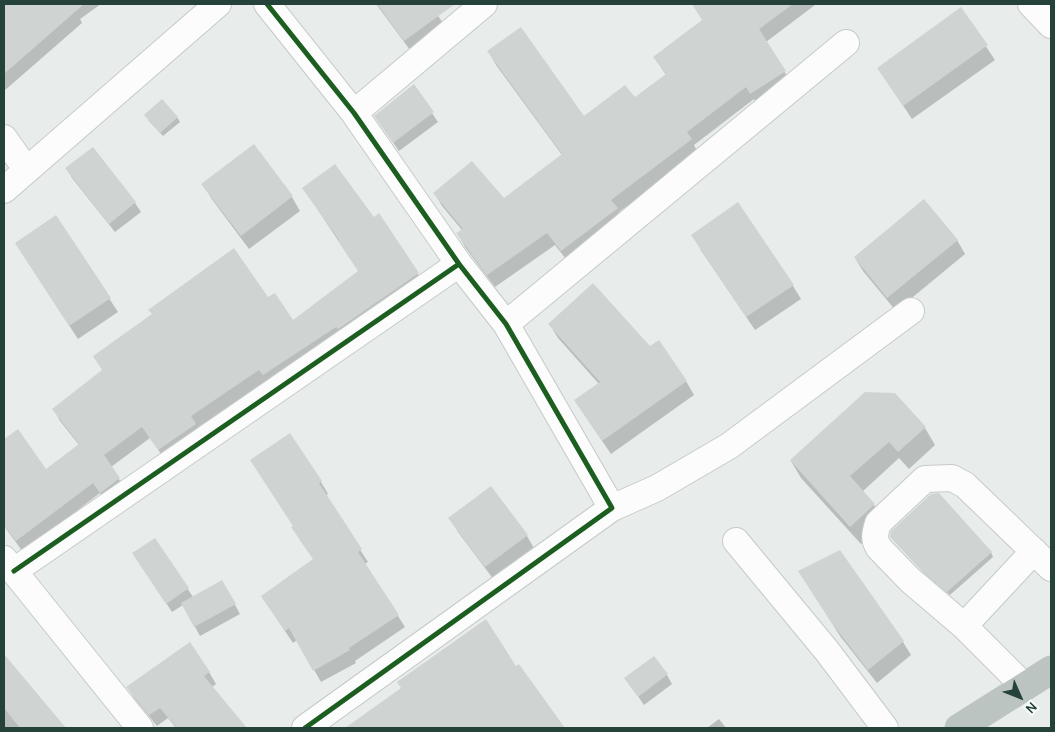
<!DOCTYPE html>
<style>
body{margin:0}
#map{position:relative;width:1055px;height:732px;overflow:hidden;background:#e8edeb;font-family:Karla,sans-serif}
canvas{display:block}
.frame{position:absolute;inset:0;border:5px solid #24423a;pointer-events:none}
.north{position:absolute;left:995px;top:672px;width:50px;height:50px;-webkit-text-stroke:4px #f7fbf9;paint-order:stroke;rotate:134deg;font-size:14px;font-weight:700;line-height:20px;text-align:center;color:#24423a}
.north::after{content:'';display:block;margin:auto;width:18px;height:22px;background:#24423a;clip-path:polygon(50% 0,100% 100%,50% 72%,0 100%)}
</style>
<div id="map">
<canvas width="1055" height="732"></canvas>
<div class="frame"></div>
<div class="north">N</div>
</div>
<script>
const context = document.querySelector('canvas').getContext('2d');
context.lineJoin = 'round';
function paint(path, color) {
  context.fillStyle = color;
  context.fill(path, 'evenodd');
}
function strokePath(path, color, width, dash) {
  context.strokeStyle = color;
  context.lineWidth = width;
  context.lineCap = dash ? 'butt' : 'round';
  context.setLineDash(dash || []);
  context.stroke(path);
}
paint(new Path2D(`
 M8,4H101L80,19L82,23L4,91V7Z
 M376,4H430L447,29L413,54Z
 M692,4H814L815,5L766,42L792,84L758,106L754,99L694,145L698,153L619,212L624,221L569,263L555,245L495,287L465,247L458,234L462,230L442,206L435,194L503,200L562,155L496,65L489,52L584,117L634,99L666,75L654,57L703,20Z
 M961,9L995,60L912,119L878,68Z
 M414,86L438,122L399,151L381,125Z
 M177,117L180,122L163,136L148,120Z
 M254,146L292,197L300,211L249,249L211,198L203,184Z
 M93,149L135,203L141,212L115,232L72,178L67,169Z
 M304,189L374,218L379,215L425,285L267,381L197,428L202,436L166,461L150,438L111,467L126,490L108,503L100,493L23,552L4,526V440L18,430L46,470L79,445L60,421L54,410L268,299L293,321L359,272Z
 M56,217L118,312L78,339L16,244Z
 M957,240L965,254L896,311L863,271L855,258Z
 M700,249L793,286L801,299L755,330Z
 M550,325L650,347L686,381L694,395L611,454L575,401L599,384L558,338Z
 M925,428L935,445L909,469L899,458L862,492L874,505L884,523L861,544L801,478L791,461Z
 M259,473L321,482L328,494L325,496L368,562L365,564L405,627L355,661L356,663L321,682L297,640L293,643L262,597L314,560L300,540L294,527Z
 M491,488L527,536L535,550L494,580L458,532L450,518Z
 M892,538L991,552L993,557L950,595L924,573Z
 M155,539L193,597L222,581L240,614L200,636L183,605L172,612L139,562Z
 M840,552L903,642L911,655L877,683L840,636L808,585Z
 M4,656L59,723L62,728H4Z
 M518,666L563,728H347L402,688L516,667Z
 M209,672L216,684L212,687L244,728H176L168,718L157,726L135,699L128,688Z
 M667,675L672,684L644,705L626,679Z
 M719,719L726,728H707Z`), '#0003');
paint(new Path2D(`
 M4,4H84L4,74Z
 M377,4H455L404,41Z
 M692,4H793L759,29L786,71L750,94L746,87L687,132L692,139L611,200L618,208L561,251L547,233L487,275L456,233L463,229L433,193L472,161L504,198L562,154L487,51L521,27L584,116L625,85L635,97L666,74L653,57L702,20Z
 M961,7L988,45L903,106L877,68Z
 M414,84L434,112L393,143L374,116Z
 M162,99L178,117L160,133L144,115Z
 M254,144L293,196L241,236L201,184Z
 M93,147L136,202L109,224L65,168Z
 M335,164L374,217L379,213L419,273L338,329L336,327L263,375L259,370L191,416L196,424L158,450L142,427L104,455L120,478L100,493L93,483L16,541L4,525V439L18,429L46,469L79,444L52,409L102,370L93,356L152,314L148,310L234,248L268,297L275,293L293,320L358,271L338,241L339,240L302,188Z
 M924,199L958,240L887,298L854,257Z
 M738,202L794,285L746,317L691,235Z
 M56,215L111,298L69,326L15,243Z
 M593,283L650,346L659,340L687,381L602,441L574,400L600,382L548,324Z
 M865,392L895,393L926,427L898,452L889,442L850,476L875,504L850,527L790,460Z
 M290,433L322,481L319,483L362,549L358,552L399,615L349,648L350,650L313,671L289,628L285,631L261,596L313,559L291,527L293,526L250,460Z
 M491,486L528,535L485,567L448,518Z
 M939,493L992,552L947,592L920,569L890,537L891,531L931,494Z
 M155,538L189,588L166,604L132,553Z
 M840,550L904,641L868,670L831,622L798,571Z
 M222,580L236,604L194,627L181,603Z
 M486,619L516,666L519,664L565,728H345L401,688L397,682Z
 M190,642L210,672L204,676L247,728H177L160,708L149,715L126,687Z
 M4,654L66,728H20L4,708Z
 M654,656L668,674L638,697L624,678Z`), '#cfd4d2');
const minor = new Path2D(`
 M267,4L354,113L459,264L506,324L612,508L305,728
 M1031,4L1051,25
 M354,113L484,4
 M4,138L26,169
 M4,190L218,4
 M506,324L846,43
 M612,508L657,488L729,446L911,311
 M736,541L827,651L885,728
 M4,559L140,728
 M14,571L459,264
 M964,626L1034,551
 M1025,687L964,626L910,580L879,548C873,539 875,533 878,523L925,479L952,478L965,485L1051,568`);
const highway = new Path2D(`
 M959,728L1051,670`);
strokePath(minor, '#c5cac8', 28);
strokePath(highway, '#c3ccc9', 29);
strokePath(minor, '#fcfcfc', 26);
strokePath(highway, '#bcc4c2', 28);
strokePath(new Path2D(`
 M267,4L354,113L459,264L506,324L612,508L305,728
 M14,571L459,264`), '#1b5e20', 5);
</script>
